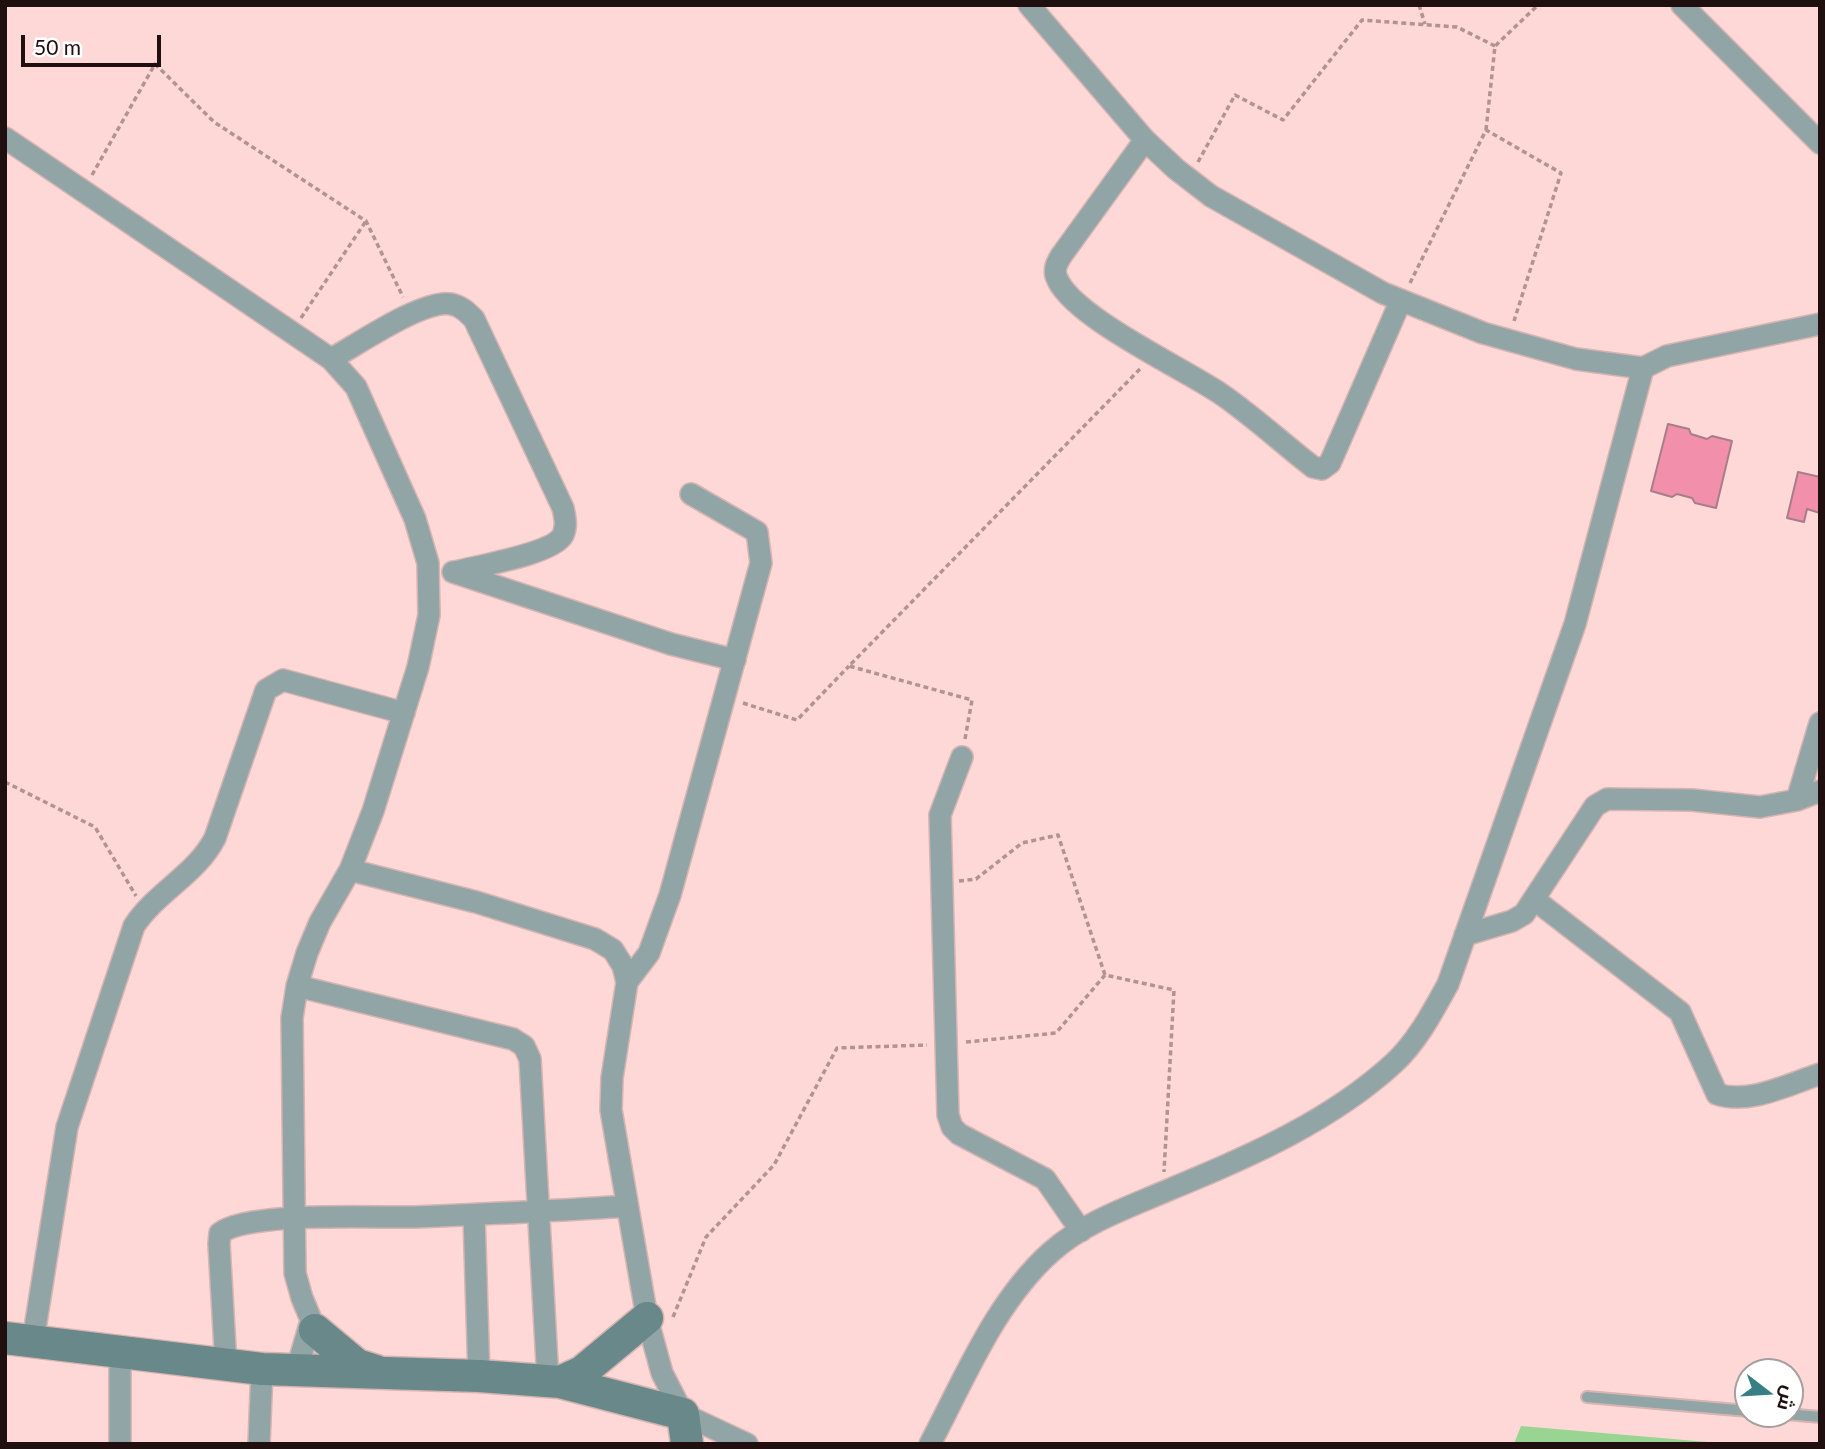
<!DOCTYPE html>
<meta charset="utf-8">
<style>
body{margin:0}
#map{position:relative;width:1825px;height:1449px;overflow:hidden;background:#fdd8d6;font-family:Lato,Cairo,sans-serif}
canvas{display:block}
.frame{position:absolute;inset:0;border:7px solid #1f0f0f;pointer-events:none}
.north{position:absolute;left:1734px;top:1358px;width:70px;height:70px;box-sizing:border-box;background:#fff;border:2px solid #a59f9f;border-radius:50%;rotate:107deg;font-size:19px;font-weight:700;line-height:28px;text-align:center;color:#1f0f0f}
.north::after{content:'';display:block;margin:auto;width:24px;height:32px;background:#377f85;clip-path:polygon(50% 0,100% 100%,50% 72%,0 100%)}
.scale{position:absolute;left:21px;top:35px;width:140px;height:32px;box-sizing:border-box;border:4px solid #1f0f0f;border-top:0;padding-left:9px;font-size:21px;line-height:24px;white-space:nowrap;color:#1f0f0f;-webkit-text-stroke:5px #fff;paint-order:stroke}
</style>
<div id="map">
<canvas width="1825" height="1449"></canvas>
<div class="frame"></div>
<div class="north">ش</div>
<div class="scale">50 m</div>
</div>
<script>
const context = document.querySelector('canvas').getContext('2d');
context.lineJoin = 'round';
function paint(path, color) {
  context.fillStyle = color;
  context.fill(path, 'evenodd');
}
function strokePath(path, color, width, dash) {
  context.strokeStyle = color;
  context.lineWidth = width;
  context.lineCap = dash ? 'butt' : 'round';
  context.setLineDash(dash || []);
  context.stroke(path);
}
paint(new Path2D(`
 M1521,1426L1731,1444H1514Z`), '#99d492');
const building = new Path2D(`
 M1668,424L1689,429L1691,434L1707,439L1712,436L1732,441L1716,508L1695,503L1692,498L1677,494L1672,497L1651,491Z
 M1798,472L1820,477V513L1807,509L1804,522L1787,518Z`);
paint(building, '#f28fab');
strokePath(building, '#a67d88', 2);
const lane = new Path2D(`
 M1587,1397L1748,1411
 M1786,1414L1820,1417`);
const street = new Path2D(`
 M1029,5L1145,140L1176,169L1211,196L1383,293L1483,333L1576,359L1643,368L1667,356L1820,324
 M1682,5L1820,143
 M5,138L331,359L356,387L415,519L428,563L429,615L418,667L373,811L350,870L320,922L307,953L297,986L292,1018L295,1273L302,1298L320,1341
 M1145,140L1061,256C1057,263 1054,268 1056,276C1069,316 1185,369 1221,394C1253,416 1282,443 1313,467L1322,469L1330,463L1401,300
 M331,359C357,345 423,299 451,304C461,306 467,312 474,319L563,508C565,517 567,526 563,535C553,554 477,566 455,572
 M453,572L671,644L735,660
 M962,757L940,815L948,1115L952,1127L959,1134L1045,1179L1081,1231
 M1797,800L1820,723
 M350,870L476,902L595,939L613,950L623,966L627,982L612,1078L611,1110L647,1318L662,1373L683,1414L747,1444
 M1535,900L1680,1012L1717,1094C1749,1105 1789,1084 1820,1074
 M1465,935L1512,921L1524,914L1595,806L1607,799L1692,800L1760,807L1797,800L1820,791
 M627,982L649,953L670,895L761,563L757,532L691,494
 M297,986L513,1039L524,1046L530,1059L548,1381
 M474,1215L479,1376
 M33,1341L67,1127L134,926C157,891 196,875 215,838L266,690L283,680L404,713
 M226,1366L219,1244L220,1233C249,1211 374,1218 416,1217C486,1214 556,1211 626,1206
 M296,1372L311,1321
 M120,1444V1353
 M259,1444L262,1369
 M930,1444C965,1378 995,1302 1051,1252C1086,1221 1132,1206 1173,1188C1251,1156 1332,1120 1394,1063C1417,1042 1433,1011 1448,984L1575,624L1643,368`);
const secondary = new Path2D(`
 M315,1330L357,1365L376,1371
 M5,1338L262,1369L479,1376L560,1382L683,1414L687,1444
 M560,1382L582,1372L647,1318`);
strokePath(lane, '#d5b4b2', 14);
strokePath(street, '#d5b4b2', 24);
strokePath(secondary, '#d5b4b2', 35);
strokePath(new Path2D(`
 M1419,5L1425,24
 M1486,130L1495,46L1538,5
 M1198,162L1235,95L1283,120L1362,20L1457,27L1495,46
 M92,175L155,64L214,122L366,221L403,297
 M1410,283L1486,130L1561,173L1514,321
 M301,318L366,221
 M743,703L797,720L849,666
 M965,739L972,700L849,666L1140,369
 M5,782L95,827L136,896
 M959,881L976,879L1022,843L1058,835L1105,975
 M966,1042L1056,1033L1105,975L1174,990L1164,1172
 M673,1317L706,1237L774,1165L837,1048L927,1045`), '#b19392', 3.5, [5, 3.5]);
strokePath(lane, '#91a5a7', 10);
strokePath(street, '#91a5a7', 21);
strokePath(secondary, '#69888a', 32);
</script>
